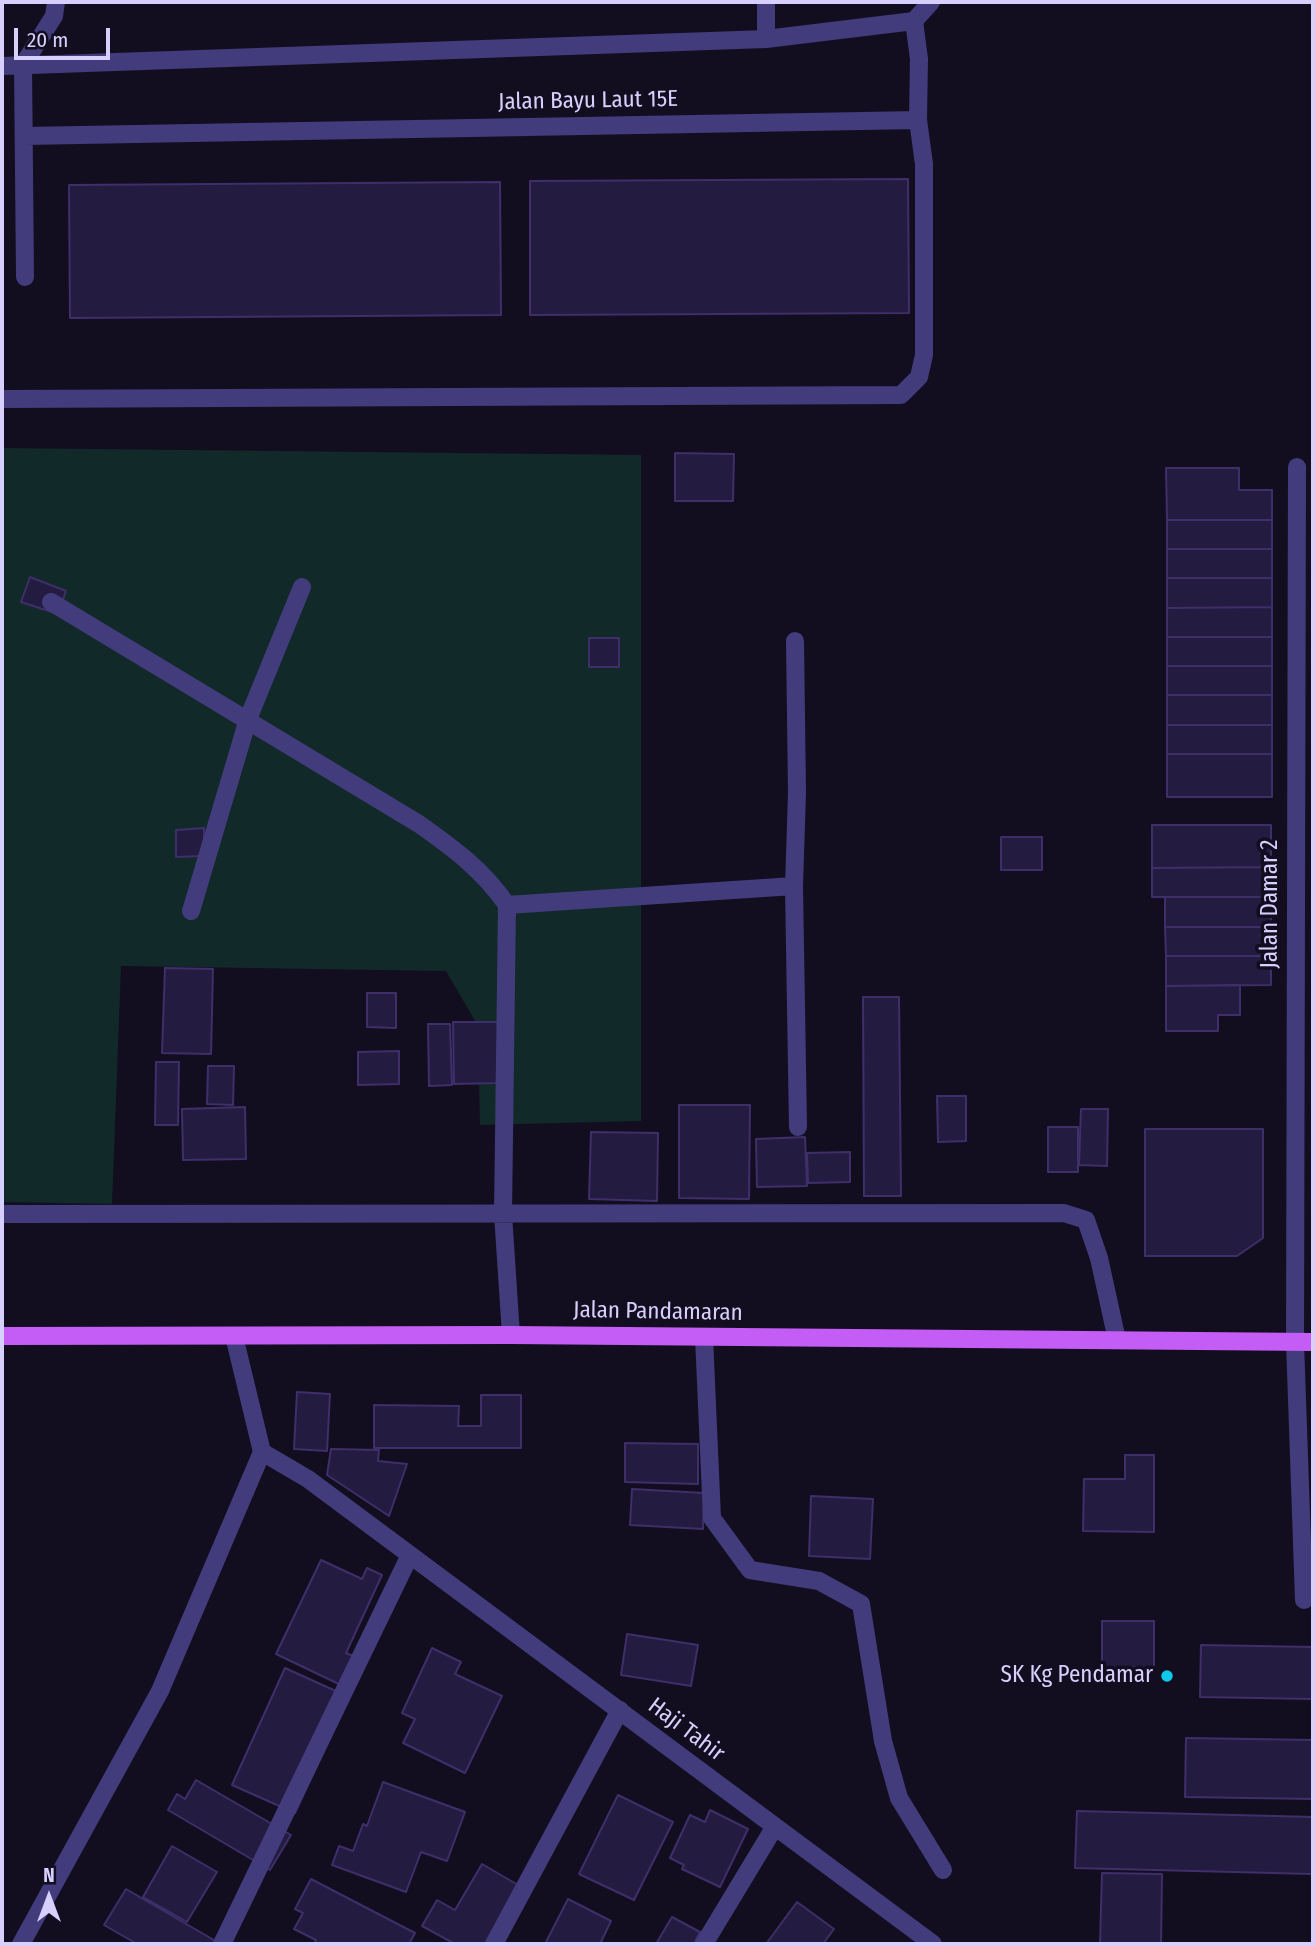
<!DOCTYPE html>
<style>
body{margin:0}
#map{position:relative;width:1315px;height:1946px;overflow:hidden;background:#120e20;font-family:"Fira Sans Condensed",sans-serif}
canvas{display:block}
.frame{position:absolute;inset:0;border:4px solid #d7d0fc;pointer-events:none}
.north{position:absolute;left:14px;top:1862px;width:70px;height:70px;-webkit-text-stroke:5px #120e20;paint-order:stroke;rotate:0deg;font-size:19px;font-weight:700;line-height:28px;text-align:center;color:#d7d0fc}
.north::after{content:'';display:block;margin:auto;width:24px;height:32px;background:#d7d0fc;clip-path:polygon(50% 0,100% 100%,50% 72%,0 100%)}
.scale{position:absolute;left:14px;top:28px;width:96px;height:32px;box-sizing:border-box;border:4px solid #d7d0fc;border-top:0;padding-left:9px;font-size:21px;line-height:24px;white-space:nowrap;color:#d7d0fc;-webkit-text-stroke:5px #120e20;paint-order:stroke}
</style>
<div id="map">
<canvas width="1315" height="1946"></canvas>
<div class="frame"></div>
<div class="north">N</div>
<div class="scale">20 m</div>
</div>
<script>
const context = document.querySelector('canvas').getContext('2d');
context.lineJoin = 'round';
function paint(path, color) {
  context.fillStyle = color;
  context.fill(path, 'evenodd');
}
function strokePath(path, color, width, dash) {
  context.strokeStyle = color;
  context.lineWidth = width;
  context.lineCap = dash ? 'butt' : 'round';
  context.setLineDash(dash || []);
  context.stroke(path);
}
function label(font, color, halo, rows, align = 'center') {
  context.font = font + ' "Fira Sans Condensed",sans-serif';
  context.lineWidth = 7;
  context.setLineDash([]);
  context.textBaseline = 'middle';
  context.strokeStyle = halo;
  context.fillStyle = color;
  for (const [text, x, y, turn = 0] of rows) {
    context.save();
    context.translate(x, y);
    context.rotate((+turn || 0) * Math.PI / 180);
    context.textAlign = isNaN(turn) ? turn : align;
    if (halo) context.strokeText(text, 0, 0);
    context.fillText(text, 0, 0);
    context.restore();
  }
}
paint(new Path2D(`
 M2,448L641,455V1121L480,1125L478,1026L446,971L121,966L112,1204L2,1202Z`), '#122929');
const building = new Path2D(`
 M908,179L909,313L530,315V181Z
 M500,182L501,315L70,318L69,185Z
 M675,453L734,454L733,501H675Z
 M1166,468H1239V490H1272V520H1167Z
 M1167,520H1272V549H1167Z
 M1167,549H1272V578H1167Z
 M30,577L66,591L58,614L21,602Z
 M1167,578H1272V607L1167,608Z
 M1272,607V637H1167V608Z
 M1167,637H1272V666H1167Z
 M589,638H619V667H589Z
 M1167,666H1272V695H1167Z
 M1167,695H1272V725H1167Z
 M1167,725H1272V754H1167Z
 M1167,754H1272V797H1167Z
 M1152,825H1271V867L1152,868Z
 M204,828V856L176,857V830Z
 M1001,837H1042V870H1001Z
 M1271,867V897H1152V868Z
 M1165,897H1271V927H1165Z
 M1165,927H1271V956H1166Z
 M1166,956H1271V985L1166,986Z
 M165,968L213,969L211,1054L162,1053Z
 M1240,985V1015H1218V1031H1166V986Z
 M367,993H396V1028L367,1027Z
 M863,997H899L901,1196H864Z
 M453,1022H498L499,1083L454,1084Z
 M428,1024H450L452,1085L429,1086Z
 M399,1051V1084L358,1085V1052Z
 M156,1062H179L178,1125H155Z
 M208,1066H234L233,1105L207,1104Z
 M937,1096H966V1141L938,1142Z
 M679,1105H750L749,1199L679,1198Z
 M245,1107L246,1159L183,1160L182,1109Z
 M1081,1109H1108L1107,1166L1079,1165Z
 M1048,1127H1078V1172H1048Z
 M1145,1129H1263V1238L1237,1256H1145Z
 M591,1132L658,1133L657,1201L589,1199Z
 M805,1137L807,1186L757,1187L756,1139Z
 M850,1152V1182L808,1183L807,1153Z
 M297,1392L330,1394L327,1451L294,1449Z
 M481,1395H521V1448H374V1405L459,1406L458,1426H481Z
 M625,1443L698,1444V1484L625,1482Z
 M331,1449L379,1450L378,1461L407,1464L389,1516L327,1475Z
 M1125,1455H1154V1532L1083,1531L1084,1479H1125Z
 M632,1489L704,1493L703,1529L630,1525Z
 M811,1496L873,1499L870,1559L809,1556Z
 M321,1560L362,1579L367,1568L382,1575L346,1653L358,1658L345,1687L276,1654Z
 M1102,1621H1154V1667H1102Z
 M627,1634L698,1645L691,1686L621,1675Z
 M1201,1645L1313,1647V1699L1200,1697Z
 M432,1648L461,1662L455,1674L502,1696L465,1773L403,1743L415,1719L402,1713Z
 M285,1668L349,1697L295,1813L232,1785Z
 M1186,1738L1313,1740V1799L1185,1797Z
 M196,1780L291,1835L270,1870L168,1810L177,1794L185,1799Z
 M383,1782L465,1812L447,1861L421,1852L406,1892L332,1865L339,1846L353,1851L363,1824L367,1826Z
 M618,1795L673,1822L634,1900L579,1874Z
 M710,1810L748,1829L720,1887L682,1869L684,1865L670,1858L690,1815L705,1822Z
 M1077,1811L1313,1817V1874L1075,1868Z
 M172,1846L217,1872L187,1922L143,1897Z
 M482,1864L530,1892L500,1944H455L422,1926L437,1900L455,1910Z
 M1102,1873L1162,1874L1161,1944H1100Z
 M311,1879L415,1933L409,1944H314L316,1940L294,1929L303,1913L295,1909Z
 M126,1889L219,1943L218,1944H137L104,1925Z
 M568,1899L611,1921L600,1944H545Z
 M797,1902L834,1929L823,1944H766Z
 M672,1917L700,1932L694,1944H656Z`);
paint(building, '#241b40');
strokePath(building, '#3e2f6a', 2);
strokePath(new Path2D(`
 M914,21L919,59L918,120
 M766,39V2
 M23,65L25,277
 M23,65L54,16L56,2
 M2,66L766,39L914,21L931,2
 M2,399L901,395L919,377L924,355V164L918,120L24,136
 M1297,467L1295,1342L1304,1600
 M51,602L419,824C453,848 483,870 507,905L503,1214L511,1335
 M794,886L798,1127
 M507,905L794,886L797,793L795,641
 M191,911L248,719L302,587
 M2,1214L1064,1213L1086,1220L1099,1258L1117,1340
 M234,1336L262,1452L308,1479L933,1944
 M704,1337L712,1518L750,1570L819,1581L861,1604L883,1741L899,1798L943,1870
 M21,1944L160,1691L262,1452
 M222,1944L410,1555
 M494,1944L620,1710
 M704,1944L774,1828`), '#423c7c', 18);
strokePath(new Path2D(`
 M2,1336L511,1335L1313,1342`), '#c45df5', 18);
for (const [x, y, r, color] of [
 [1167,1676,7,"#0ec9ea"]
]) {
  const dot = new Path2D();
  dot.arc(x, y, r, 0, 2 * Math.PI);
  context.fillStyle = color;
  context.fill(dot);
  strokePath(dot, '#120e20', 2.5);
}
label('23px', '#d7d0fc', '#120e20', [
 ["Jalan Bayu Laut 15E",588,101,-1],
 ["Jalan Damar 2",1271,904,-90],
 ["Jalan Pandamaran",658,1312,1],
 ["Haji Tahir",686,1730,37]
]);
label('23px', '#d7d0fc', '#120e20', [
 ["SK Kg Pendamar",1153,1676]
], 'right');
</script>
